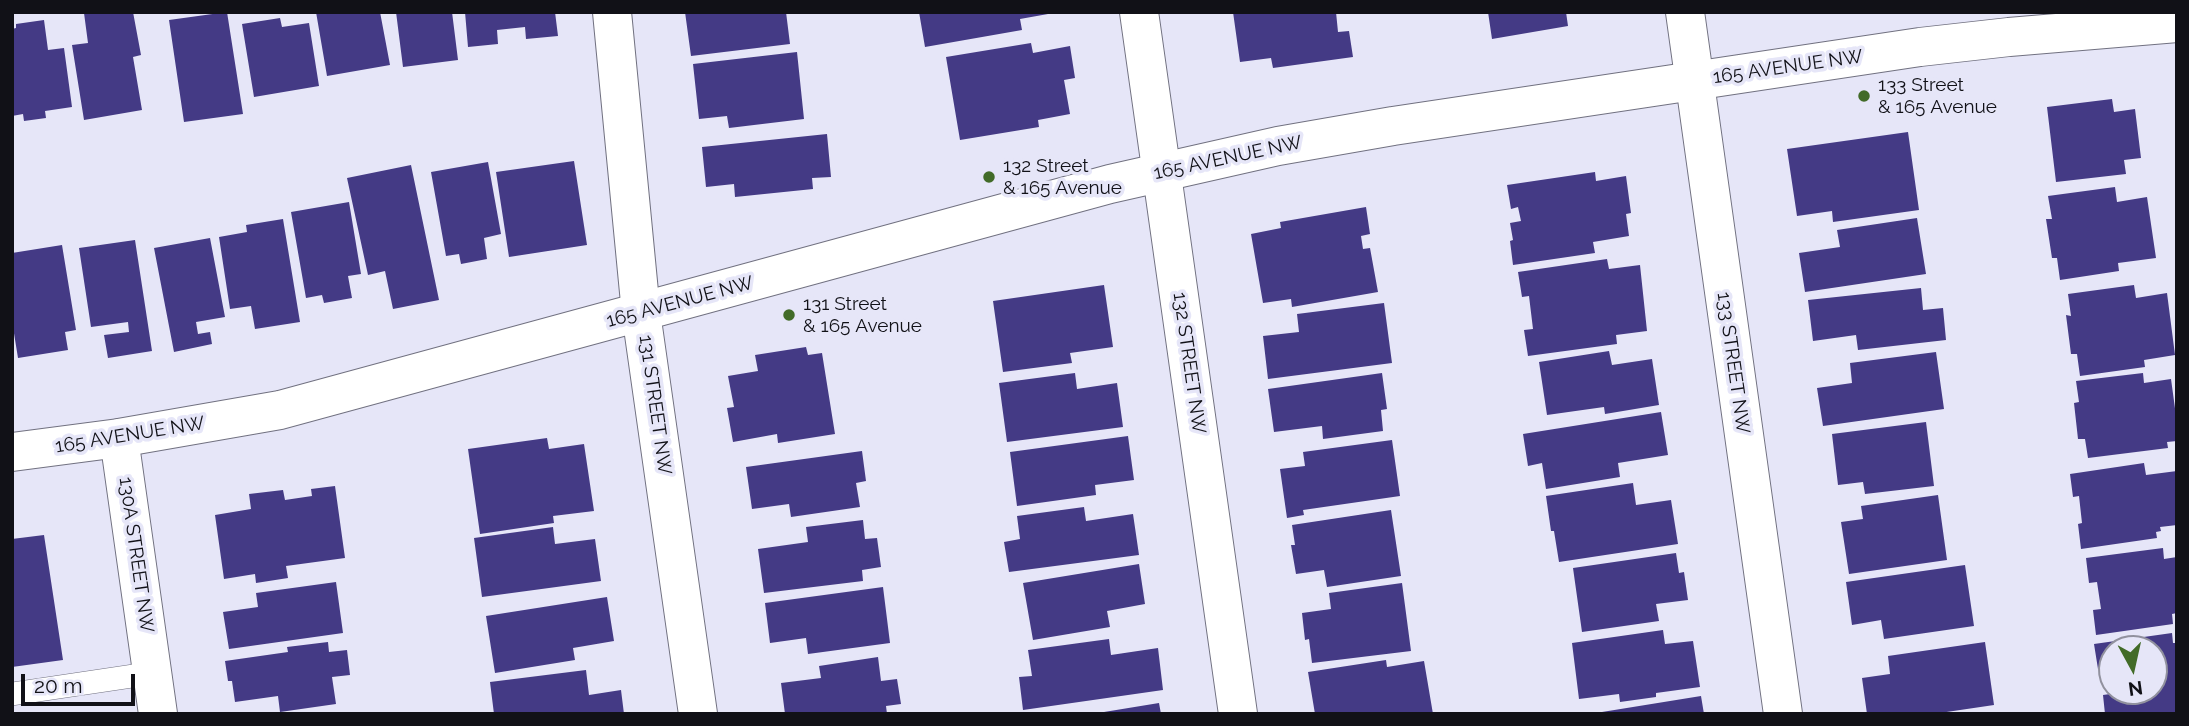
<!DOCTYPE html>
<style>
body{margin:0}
#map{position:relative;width:2189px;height:726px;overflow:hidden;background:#e6e6f8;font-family:Raleway,sans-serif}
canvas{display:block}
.frame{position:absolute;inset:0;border:14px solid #111117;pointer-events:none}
.north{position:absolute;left:2098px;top:635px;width:70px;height:70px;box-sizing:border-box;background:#e6e6f8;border:2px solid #91919e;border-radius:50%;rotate:172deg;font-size:19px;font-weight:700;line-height:28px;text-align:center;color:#111117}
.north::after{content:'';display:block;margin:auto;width:24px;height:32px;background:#426b28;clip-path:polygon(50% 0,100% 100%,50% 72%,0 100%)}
.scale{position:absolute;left:21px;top:674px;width:114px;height:32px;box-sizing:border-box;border:4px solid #111117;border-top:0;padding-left:9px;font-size:21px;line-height:24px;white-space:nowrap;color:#111117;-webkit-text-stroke:5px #e6e6f8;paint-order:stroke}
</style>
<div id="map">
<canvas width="2189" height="726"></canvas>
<div class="frame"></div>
<div class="north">N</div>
<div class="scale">20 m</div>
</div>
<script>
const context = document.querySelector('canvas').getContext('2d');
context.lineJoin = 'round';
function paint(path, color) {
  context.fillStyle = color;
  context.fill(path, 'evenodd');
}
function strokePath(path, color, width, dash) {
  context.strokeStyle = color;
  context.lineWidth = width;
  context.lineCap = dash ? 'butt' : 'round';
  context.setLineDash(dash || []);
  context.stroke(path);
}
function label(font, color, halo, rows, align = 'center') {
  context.font = font + ' Raleway,sans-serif';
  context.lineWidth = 7;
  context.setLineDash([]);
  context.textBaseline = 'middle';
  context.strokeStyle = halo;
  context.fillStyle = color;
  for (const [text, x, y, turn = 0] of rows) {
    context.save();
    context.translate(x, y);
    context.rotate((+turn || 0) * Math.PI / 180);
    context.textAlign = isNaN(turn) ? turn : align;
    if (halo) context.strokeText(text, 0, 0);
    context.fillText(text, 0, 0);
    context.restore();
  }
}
paint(new Path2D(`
 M133,12L141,55L133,57L142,110L84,120L72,45L88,43L84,13Z
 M227,12L243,114L184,122L169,20Z
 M316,12H380L390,65L327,76Z
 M396,12H452L458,60L403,67Z
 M465,12H555L558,36L526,39L525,27L497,30L498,44L468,47Z
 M685,12H786L790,44L691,56Z
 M919,12H1048V14L1020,19L1022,30L925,47Z
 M1233,12H1336L1338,32L1349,31L1353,57L1273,68L1271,58L1240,62Z
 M1488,12H1566L1568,26L1492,39Z
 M280,18L282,27L309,23L319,86L254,97L242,24Z
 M44,20L48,50L64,48L72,107L45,111L46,118L24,121L23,114L12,116V29L16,28V24Z
 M1031,43L1033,53L1070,46L1075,78L1064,80L1070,114L1038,120L1039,127L960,140L946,57Z
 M797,52L804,119L729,128L727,116L699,119L693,64Z
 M2112,99L2114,112L2135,109L2141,158L2124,160L2126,174L2056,182L2047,107Z
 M1908,132L1919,210L1833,222L1832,211L1797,216L1787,149Z
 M827,134L831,177L812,178L813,189L735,197L734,184L706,187L702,147Z
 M574,161L587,245L509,257L496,172Z
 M488,162L501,234L484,238L487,259L461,264L459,254L446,256L431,172Z
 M411,165L439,300L393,309L385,271L368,275L347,178Z
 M1595,172L1596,181L1626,176L1631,213L1626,214L1629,236L1593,242L1595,253L1513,265L1510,241L1513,240L1510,223L1521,221L1518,207L1511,209L1507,185Z
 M2115,187L2117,202L2147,197L2156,258L2118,263L2119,271L2060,280L2057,258H2052L2046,219H2052L2048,196Z
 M349,202L361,274L348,276L352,298L324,303L322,295L306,298L291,212Z
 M1366,207L1370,234L1361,236L1363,249L1370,248L1378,292L1292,307L1291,299L1263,303L1251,234L1281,228L1280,222Z
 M1917,218L1926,274L1805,292L1799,253L1840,247L1837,230Z
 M283,219L300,322L255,329L251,306L230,309L219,237L247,232L246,225Z
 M210,238L225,317L196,322L198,334L210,332L212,344L174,352L154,248Z
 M135,240L152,351L108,358L104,335L129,332L128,322L91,327L79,248Z
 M62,245L76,330L65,332L68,350L18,358L12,321V253Z
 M1607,259L1609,269L1640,265L1647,331L1616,335L1617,344L1528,356L1524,330L1533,329L1529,296L1522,297L1518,272Z
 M1104,285L1113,347L1070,353L1072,363L1003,372L993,301Z
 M2134,285L2136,298L2167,293L2175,355L2144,360L2145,367L2080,376L2077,354H2071L2066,315L2071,316L2068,294Z
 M1921,288L1923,310L1943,308L1946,340L1858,350L1856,335L1813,341L1808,300Z
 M1384,303L1392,363L1268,379L1263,336L1299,332L1297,314Z
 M806,347L808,355L822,353L835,434L778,443L777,434L733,442L727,408L734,407L728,376L758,371L755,355Z
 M1609,351L1612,365L1652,359L1659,405L1605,414L1604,407L1547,415L1539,362Z
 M1936,352L1944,409L1823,426L1817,388L1852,383L1850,363Z
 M1075,373L1077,389L1117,383L1123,427L1007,442L999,383Z
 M1382,373L1387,409L1381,410L1383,431L1323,439L1322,426L1274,432L1268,389Z
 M2143,373L2144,383L2171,379L2177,423V441L2167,442L2168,448L2088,458L2085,439H2078L2074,403L2079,402L2076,381Z
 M1661,412L1668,455L1618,463L1620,477L1546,489L1542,463L1528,466L1523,434Z
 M1926,422L1934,486L1865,494L1863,482L1838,485L1832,434Z
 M1128,436L1134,480L1095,485L1096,495L1017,506L1010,452Z
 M547,438L549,449L584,444L594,511L553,516L554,523L480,534L468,449Z
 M1392,440L1400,496L1303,510L1304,515L1287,518L1280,469L1305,466L1303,452Z
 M862,451L866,481L856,483L860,507L791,517L789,504L752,509L746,467Z
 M2144,463L2146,475L2177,471V525L2160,527L2161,531L2156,532L2157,538L2081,549L2078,524L2082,523L2079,496L2073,497L2070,474Z
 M1633,483L1636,505L1671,500L1678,544L1559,562L1554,531H1551L1546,496Z
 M335,486L345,558L286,566L288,578L256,583L255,574L224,579L215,515L251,509L249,494L283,490L285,500L312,496L311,489Z
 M1938,495L1947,560L1849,574L1841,522L1863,519L1861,506Z
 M1084,507L1086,521L1133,514L1139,555L1009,572L1004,542L1020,539L1017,516Z
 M1391,510L1401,576L1327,587L1324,570L1296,574L1291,545H1295L1292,525Z
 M863,520L865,539L877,538L881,567L862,570L863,581L764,593L758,549L808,542L806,527Z
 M553,527L555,544L595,539L601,581L482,597L474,538Z
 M44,535L63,660L12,667V539Z
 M2163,548L2164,559L2177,557V613L2172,614L2173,624L2096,635L2093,610L2101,609L2097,582L2089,583L2086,558Z
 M1676,553L1679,573L1684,572L1688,600L1656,604L1659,621L1582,632L1573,568Z
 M1139,564L1145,604L1107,611L1110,627L1033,640L1023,583Z
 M1965,565L1974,626L1884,639L1881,620L1852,625L1846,582Z
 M336,582L343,633L229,649L223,612L258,607L256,593Z
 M1402,583L1411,651L1312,663L1309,639L1305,640L1302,613L1331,609L1329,593Z
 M883,587L890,643L808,654L806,638L770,643L765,603Z
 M607,597L614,641L573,648L575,660L495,673L486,616Z
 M1663,630L1665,644L1693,641L1700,687L1656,693V697L1620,702L1619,694L1579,699L1572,643Z
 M2172,633L2173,643H2177V712L2161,714H2105L2103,695L2110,694L2106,668L2098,669L2094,644ZM2112,649H2154V691H2112Z
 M1109,639L1111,655L1158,648L1163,690L1023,710L1019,677L1032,676L1028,650Z
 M328,642L329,652L347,650L350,675L332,677L336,704L280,712L278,696L235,702L232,681H228L225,661L288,652L287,647Z
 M1985,642L1994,705L1933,714H1867L1862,678L1890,674L1888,656Z
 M878,657L881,681L897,679L901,704L886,706L887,714H785L781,683L821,678L819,666Z
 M1386,660L1387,667L1424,661L1433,714H1315L1308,672Z
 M586,670L589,695L621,690L624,714H494L490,682Z
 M1701,696L1704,714H1602V712Z
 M1159,703L1161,714H1105L1104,712Z`), '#443a85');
const service = new Path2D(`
 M12,694L153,673`);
const minor = new Path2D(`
 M612,12L641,313L698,714
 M1139,12L1238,714
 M1685,12L1783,714
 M119,438L158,714`);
const tertiary = new Path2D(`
 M12,452L119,438L280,410L1110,184L1278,146L1393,126L1920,47L2009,37L2177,23`);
strokePath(service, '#717180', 24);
strokePath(minor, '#717180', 40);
strokePath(tertiary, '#717180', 40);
strokePath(service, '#fff', 23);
strokePath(minor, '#fff', 38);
strokePath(tertiary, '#fff', 38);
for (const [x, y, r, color] of [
 [1864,96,7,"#426b28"],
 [989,177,7,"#426b28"],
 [789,315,7,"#426b28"]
]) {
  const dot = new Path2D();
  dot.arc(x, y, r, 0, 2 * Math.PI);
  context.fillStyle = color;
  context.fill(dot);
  strokePath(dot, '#e6e6f8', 2.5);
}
label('19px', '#111117', '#e6e6f8', [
 ["165 AVENUE NW",1788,67,-8],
 ["165 AVENUE NW",1228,158,-12],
 ["165 AVENUE NW",680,302,-15],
 ["132 STREET NW",1189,363,82],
 ["133 STREET NW",1733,363,82],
 ["131 STREET NW",655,405,82],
 ["165 AVENUE NW",130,435,-9],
 ["130A STREET NW",136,555,82]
]);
label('19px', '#111117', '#e6e6f8', [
 ["133 Street",1878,85],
 ["& 165 Avenue",1878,107],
 ["132 Street",1003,166],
 ["& 165 Avenue",1003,188],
 ["131 Street",803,304],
 ["& 165 Avenue",803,326]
], 'left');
</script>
